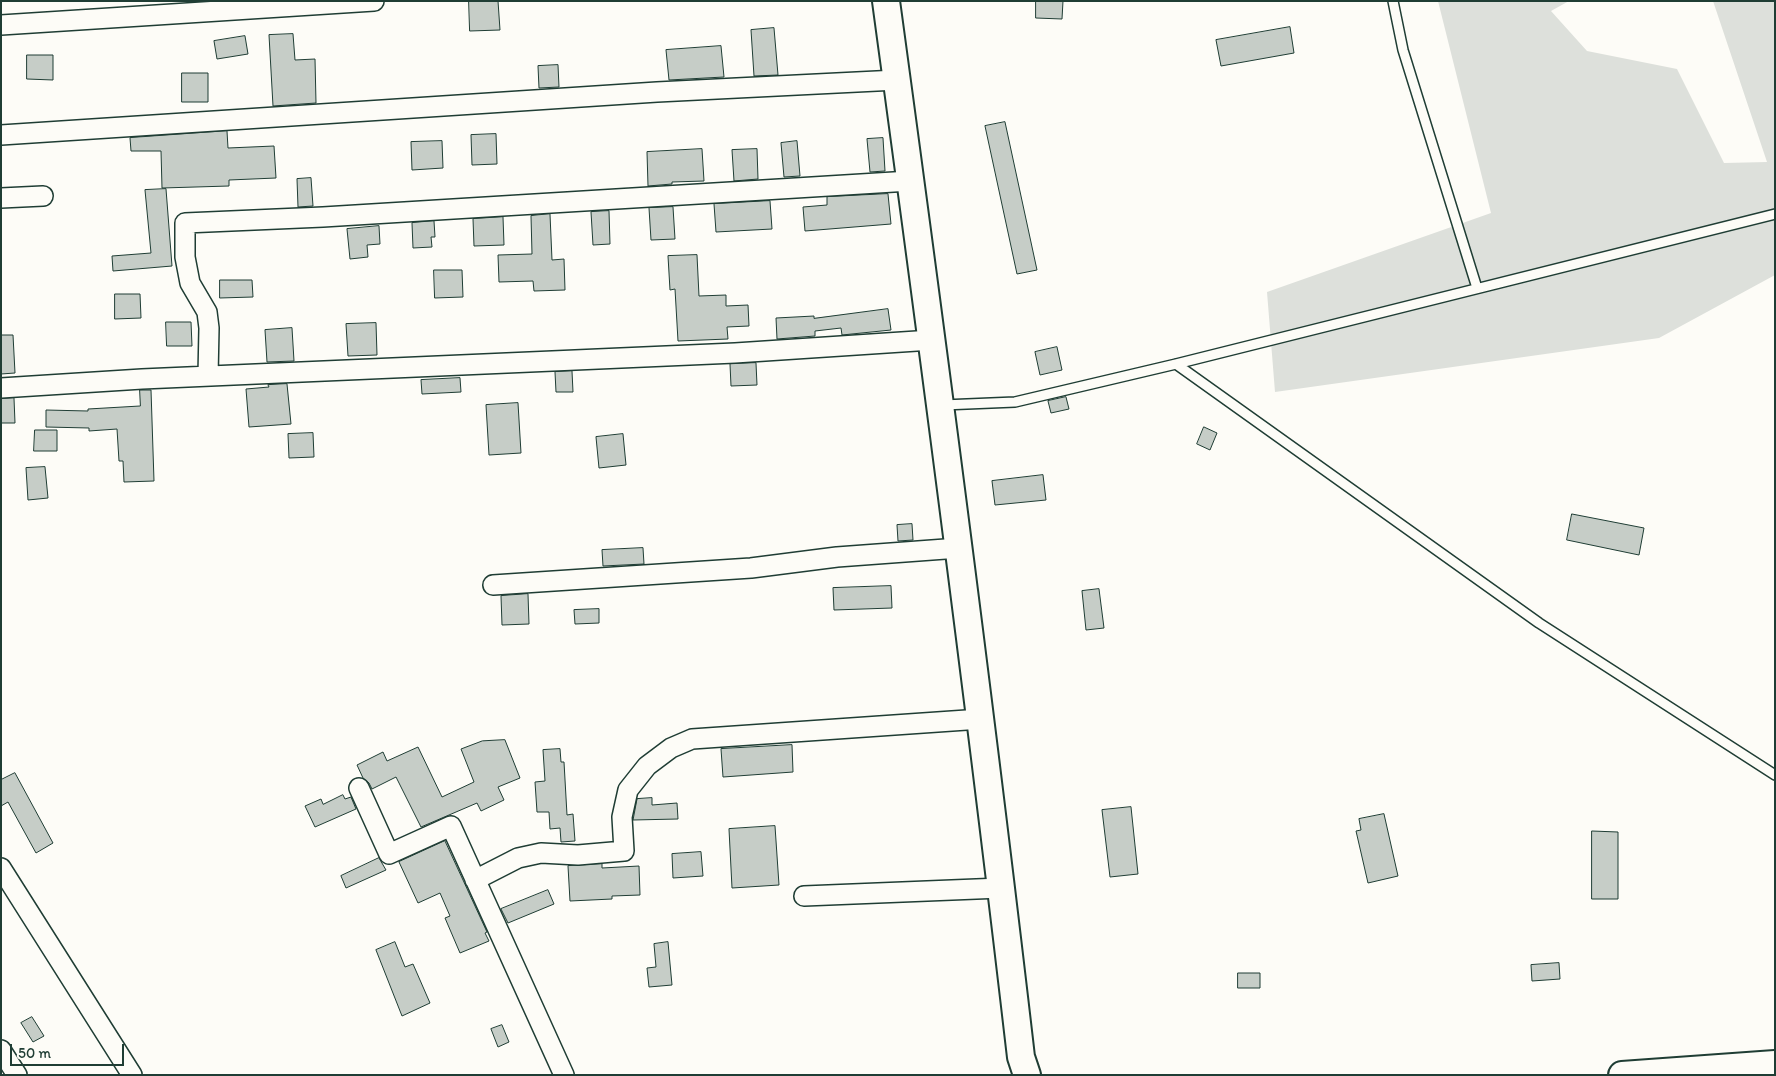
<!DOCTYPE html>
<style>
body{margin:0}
#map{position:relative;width:1776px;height:1076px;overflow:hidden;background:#fdfcf7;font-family:Itim,sans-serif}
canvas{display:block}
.frame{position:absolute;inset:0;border:2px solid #1f3d34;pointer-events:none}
.scale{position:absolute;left:10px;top:1044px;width:114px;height:22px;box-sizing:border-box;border:2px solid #1f3d34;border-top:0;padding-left:6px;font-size:15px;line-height:18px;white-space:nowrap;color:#1f3d34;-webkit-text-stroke:4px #fdfcf7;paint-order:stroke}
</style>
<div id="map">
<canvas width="1776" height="1076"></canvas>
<div class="frame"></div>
<div class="scale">50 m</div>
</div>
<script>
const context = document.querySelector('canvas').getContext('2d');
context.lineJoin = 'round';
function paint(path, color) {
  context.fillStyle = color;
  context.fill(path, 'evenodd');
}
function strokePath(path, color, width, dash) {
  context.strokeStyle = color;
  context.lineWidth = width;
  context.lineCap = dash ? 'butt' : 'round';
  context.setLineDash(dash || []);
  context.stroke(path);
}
paint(new Path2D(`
 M1438,1H1569L1551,11L1587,51L1677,69L1724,163L1767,162L1713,1H1775V275L1659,338L1275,392L1267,292L1491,213Z`), '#dde0db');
const building = new Path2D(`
 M469,1H498L500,30L470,31Z
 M1036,1H1063L1062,19L1036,18Z
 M1290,27L1294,53L1221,66L1216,40Z
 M774,28L778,75L754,76L751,30Z
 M293,34L295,60L315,59L316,103L273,106L269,35Z
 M245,36L248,54L217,59L214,41Z
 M721,46L724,77L669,80L666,50Z
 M27,55H53V80L27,79Z
 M558,65L559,87L539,88L538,66Z
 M182,73H208V102H182Z
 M1005,122L1037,270L1017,274L985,126Z
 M227,131L228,148L274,146L276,178L229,180V186L162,188L161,151H131L130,138Z
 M496,134L497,164L472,165L471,135Z
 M883,138L885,171L870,172L867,139Z
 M442,141L443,168L412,170L411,142Z
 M797,141L800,176L784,177L781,143Z
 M702,149L704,181L672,182V184L648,186L647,152Z
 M757,149L758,179L734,181L732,150Z
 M311,178L313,206L298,207L297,179Z
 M166,189L172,266L113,271L112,256L151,253L145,190Z
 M888,194L891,224L805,231L803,207L827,205V197Z
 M770,201L772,229L716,232L714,204Z
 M673,207L675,239L651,240L649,208Z
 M609,211L610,244L593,245L591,212Z
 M550,214L552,260L564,259L565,290L534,291L533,281L499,282L498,255L532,254L531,216Z
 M503,217L504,245L474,246L473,219Z
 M434,221L435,237H431L432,247L413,248L412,223Z
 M379,226L380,244L367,245L368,257L350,259L347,229Z
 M697,255L699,296L726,295V306L748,305L749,326L727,327L728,339L678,341L675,289L670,290L668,256Z
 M434,270H462L463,297L435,298Z
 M220,280H252L253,297L220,298Z
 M115,294H140L141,318L115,319Z
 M888,309L891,330L842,335L841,328L815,331V336L777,339L776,318L814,316V318Z
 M166,322H191L192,346H167Z
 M376,323L377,355L348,356L346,324Z
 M292,328L294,361L267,362L265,330Z
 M1,335H13L15,373L1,374Z
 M1057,347L1062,370L1040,375L1035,352Z
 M756,363L757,385L731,386L730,364Z
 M572,371L573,392H556L555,372Z
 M460,378L461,392L422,394L421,380Z
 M287,384L291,424L249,427L246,389L269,387L268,385Z
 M140,390H151L154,481L124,482L123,461H119L117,429L89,431V428L46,427V410L88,411V409L140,406Z
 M1066,397L1069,409L1051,413L1048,401Z
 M14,398L15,423H1V399Z
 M518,403L521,453L489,455L486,405Z
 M1204,427L1217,433L1210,450L1197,444Z
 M35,430H57V451H34Z
 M313,433L314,457L289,458L288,434Z
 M623,434L626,465L599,468L596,437Z
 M45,467L48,498L28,500L26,468Z
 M1043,475L1046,500L995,505L992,481Z
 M1572,514L1644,528L1639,555L1567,540Z
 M912,524L913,540L898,541L897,525Z
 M643,548L644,564L603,566L602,550Z
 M891,586L892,608L834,610L833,588Z
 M1099,589L1104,628L1086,630L1082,591Z
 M528,594L529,624L502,625L501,596Z
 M599,609V623L575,624L574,610Z
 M505,740L520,778L498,787L504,800L481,811L477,803L421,827L396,777L372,789L369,783L363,778L357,765L383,752L387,761L418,747L442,797L474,782L461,749L482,741Z
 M792,745L793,772L723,777L721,749Z
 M560,749L561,762H564L567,815L573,814L575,841L561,842L560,828L550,829L549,812H537L535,782L545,781L543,750Z
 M15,773L53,843L36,853L8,802L1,806V780Z
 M343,795L345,799L351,797L356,809L315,827L305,806L321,799L323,804Z
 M652,798V805L677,803L678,819L633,820L637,799Z
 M1131,807L1138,874L1110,877L1102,810Z
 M1384,814L1398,876L1368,883L1356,831L1361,830L1359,819Z
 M775,826L779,885L732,888L729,829Z
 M1592,831L1618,832V899H1592Z
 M445,841L487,932L485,933L489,941L460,953L445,918L450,916L440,893L418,903L399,862Z
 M701,852L703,876L673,878L672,854Z
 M379,858L386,870L346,888L341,876Z
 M602,864V868L639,866L640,895L612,896V899L570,901L568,866Z
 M548,890L554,904L508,923L501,909Z
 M395,942L405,967L413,964L430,1003L402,1016L376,950Z
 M668,942L672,985L649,987L647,968L656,967L654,944Z
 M1559,963L1560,979L1532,981L1531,965Z
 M1238,973H1260V988H1238Z
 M32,1017L44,1036L33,1042L21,1023Z
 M502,1025L509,1042L498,1047L491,1029Z`);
paint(building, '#c6cdc7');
strokePath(building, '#1f3d34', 1);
const lane = new Path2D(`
 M1393,1L1403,50L1477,288
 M1176,364L1539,623L1775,775
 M943,405L1015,402L1176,364L1775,214`);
const street = new Path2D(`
 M1,25L374,1
 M1,135L657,92L897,80
 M1,198L43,196
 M208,376L209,328L207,312L190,283L185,257V223L323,217L910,181
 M1,388L142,379L735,353L932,340
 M493,585L751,568L837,557L959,548
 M359,788L389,854L451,826L564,1075
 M1,868L132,1075
 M475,880L518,858L541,853L578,855L624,851L622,817L628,790L647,766L671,748L692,739L981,719
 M804,896L1001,888
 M1,1050L17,1075`);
const secondary = new Path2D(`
 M886,1C934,353 980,704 1021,1057L1027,1075
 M1622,1075L1775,1064`);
strokePath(lane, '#1f3d34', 12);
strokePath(street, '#1f3d34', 22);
strokePath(secondary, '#1f3d34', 30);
strokePath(lane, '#fdfcf7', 9);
strokePath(street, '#fdfcf7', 19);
strokePath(secondary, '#fdfcf7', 26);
</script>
